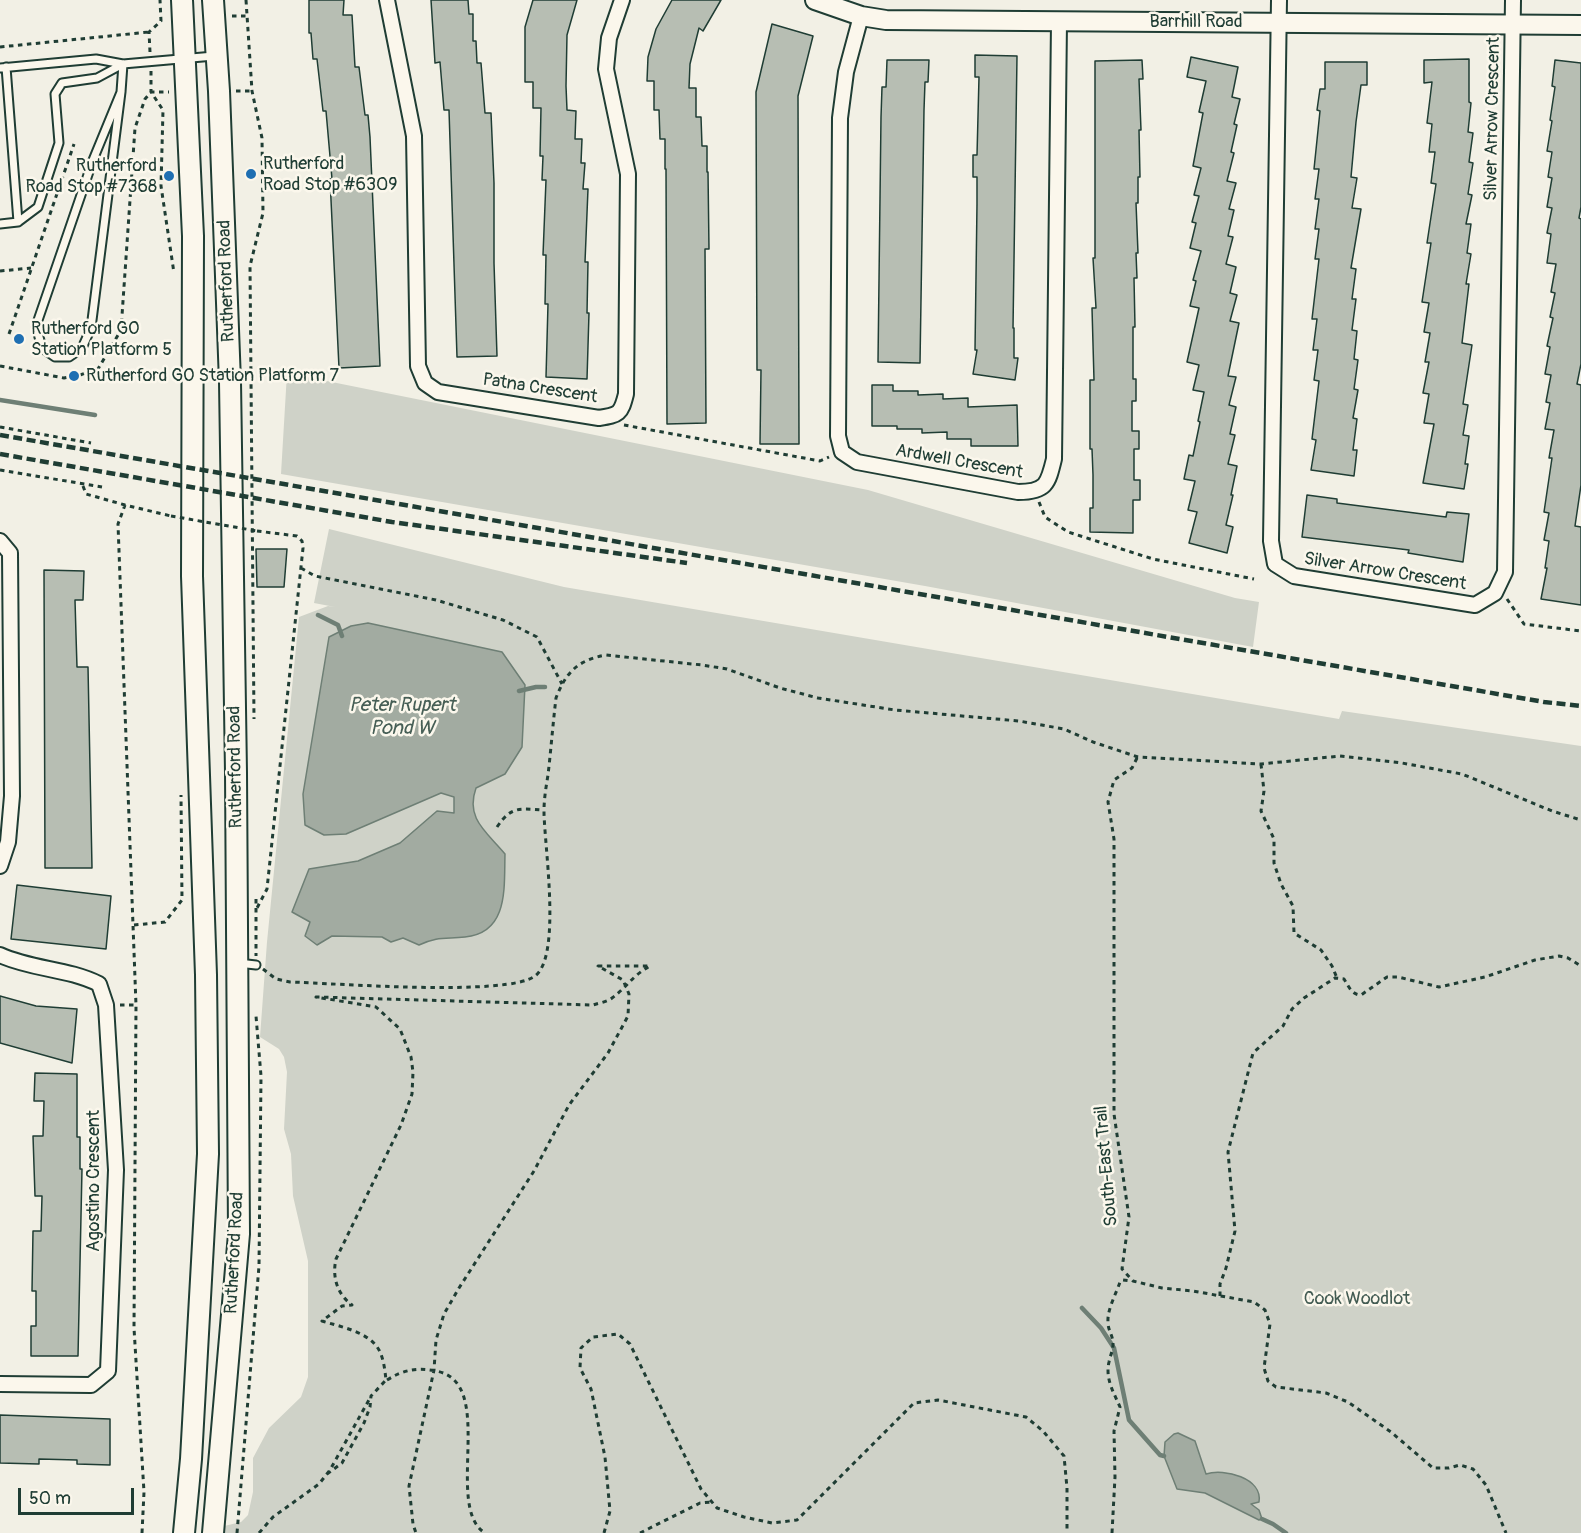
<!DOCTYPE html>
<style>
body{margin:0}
#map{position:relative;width:1581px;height:1533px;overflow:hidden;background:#f2f0e5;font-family:Pangolin,sans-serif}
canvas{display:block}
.scale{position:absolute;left:18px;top:1488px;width:116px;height:27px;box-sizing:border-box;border:3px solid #1f3d34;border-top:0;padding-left:8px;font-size:18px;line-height:21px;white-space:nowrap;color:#1f3d34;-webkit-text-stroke:4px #fbf7ec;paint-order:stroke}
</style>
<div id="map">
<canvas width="1581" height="1533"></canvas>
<div class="scale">50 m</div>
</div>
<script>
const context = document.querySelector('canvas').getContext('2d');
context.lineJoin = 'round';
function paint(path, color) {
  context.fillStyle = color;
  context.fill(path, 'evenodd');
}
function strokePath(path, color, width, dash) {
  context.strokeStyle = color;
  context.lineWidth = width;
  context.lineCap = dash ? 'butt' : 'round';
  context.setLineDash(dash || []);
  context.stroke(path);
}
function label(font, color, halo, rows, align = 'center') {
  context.font = font + ' Pangolin,sans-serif';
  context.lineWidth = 5;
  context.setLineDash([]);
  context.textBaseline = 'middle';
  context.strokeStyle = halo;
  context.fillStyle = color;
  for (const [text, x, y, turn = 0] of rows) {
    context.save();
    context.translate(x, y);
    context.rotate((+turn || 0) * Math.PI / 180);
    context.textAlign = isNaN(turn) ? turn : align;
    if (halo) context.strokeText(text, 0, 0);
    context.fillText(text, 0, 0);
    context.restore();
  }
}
paint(new Path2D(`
 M287,373L868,490L1235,598L1259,602L1253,647L925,586L281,474Z
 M329,529L564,587L1339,719L1342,711L1581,746V1533H203V1515L209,1522L220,1527L241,1522L248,1515L253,1492V1458L269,1428L301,1397L308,1377V1261L293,1196L291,1154L284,1129L287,1072L284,1057L279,1049L260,1037L267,942L299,617L328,606L335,607L314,603Z`), '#cfd2c8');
const water = new Path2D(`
 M368,623L502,652L525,685L522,747L505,774L476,788C465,819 487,832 505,854C504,887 509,933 465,937C445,939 438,936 419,945L403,938L391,942L382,937L332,936L317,945L305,936L310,922L292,912L309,869L358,861L400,843L437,811L454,813V797L441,793L346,834L324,835L305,825L303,794L329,637L351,626Z
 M1178,1433L1195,1441L1206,1474C1224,1468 1263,1478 1259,1502L1251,1504L1259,1510L1262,1519L1259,1520L1205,1493L1177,1489L1164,1456L1165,1442L1174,1434Z`);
paint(water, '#a2aba1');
strokePath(water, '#6e7f75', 1.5);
strokePath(new Path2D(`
 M0,400L95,415
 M318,615L338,625L342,636
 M519,691L536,687H545
 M1082,1308L1101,1328L1114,1348L1129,1420L1160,1455L1164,1456
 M1262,1519L1273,1524L1286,1533`), '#6e7f75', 4.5);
const building = new Path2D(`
 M309,0H344L343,15H352L355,67H359L365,115H368L370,137L380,366L339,368L330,179H332L326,111H323L317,59H313L311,33H309Z
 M431,0H468L469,14H473V41H476L477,63H481L485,113H491L494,183V263L497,356L457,357L449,110H444L440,62L435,63Z
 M533,0H577L567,35L566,86L567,110L576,111L575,139H582L581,163H585L583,189H588L585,262H588L587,313H589L587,379L546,377L548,304H545L546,255H543L546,180H542L543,156H540L541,108H533V82H525V27Z
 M672,0H721L703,31L699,28L690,64L689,88H696V117H701L702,146H707V172H708L709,249H705L706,423L667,424L666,169H665V139H660L659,110H654V81H647L648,57L656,29Z
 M772,24L813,36L798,96L799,444H760L761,370H757L756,92Z
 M975,55L1017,56L1013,328H1014V358H1018L1015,380L973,374L977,350H975L977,204V177H973V155H977L979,77H975Z
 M1191,57L1238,67L1232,97L1240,99L1234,124L1237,125L1231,152L1234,153L1227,181L1236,183L1229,209L1234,210L1228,236L1233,237L1226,264L1236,267L1230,293L1237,295L1230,321L1239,323L1228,376L1236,377L1229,405L1236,407L1230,434L1235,435L1228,464L1237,466L1231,495H1233L1226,525L1233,527L1227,553L1189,543L1197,512L1188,510L1195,481L1184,479L1189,455L1193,456L1200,422L1198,421L1204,392L1193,390L1199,365L1187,362L1199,308L1190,306L1196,281L1193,280L1201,251L1190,248L1196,223L1192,222L1199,196L1194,195L1201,168L1193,166L1203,113L1199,112L1206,81L1187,77Z
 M1469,59V102L1471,103L1468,132L1473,133L1469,162L1473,163L1468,194L1472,195L1466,224H1471L1467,253L1471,254L1466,284H1469L1462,343L1472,345L1463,404L1468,405L1463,435L1469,436L1465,464H1468L1464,489L1423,483L1434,424L1424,423L1429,394L1423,393L1429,362H1425L1430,333L1424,332L1429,303L1422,302L1431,243H1427L1436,184L1431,183L1435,152H1429L1432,124L1427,123L1432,82L1424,83V60Z
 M887,60H929L928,82H925L924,110L920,363L878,362L881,117L882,87H886Z
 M1142,60L1143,79H1139L1141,130H1139L1140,177H1138V203H1136L1138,253H1136L1137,278H1134L1135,327H1133V379H1136V401H1132V431H1139V449H1134V480H1140V500H1133V533L1090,532V508H1093V475L1092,449H1090V380H1094L1092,308H1096L1093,258H1095V61Z
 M1555,60L1581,63V207L1579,218L1581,219V364L1577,384L1581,385V485L1575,526L1581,527V605L1541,599L1547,568H1545L1549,541L1544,540L1549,513L1544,512L1552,458H1549L1554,430L1545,429L1550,403L1546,402L1551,375L1545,374L1550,347L1547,346L1553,318L1550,317L1555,293L1551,292L1556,264L1547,263L1551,234L1547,233L1552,208L1547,207L1552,178L1548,177L1552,152L1547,151L1552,121L1550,120L1555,87L1552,86Z
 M1325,62H1367V85H1361L1356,122L1351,177L1357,178L1352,208L1361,209L1351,268L1356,269L1352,299H1356L1352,330L1357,331L1354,359L1358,360L1354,389L1358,390L1353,418L1357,419L1353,450H1357L1354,476L1311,470L1316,440L1312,439L1319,381L1314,380L1318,350H1313L1317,319H1312L1319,259H1315L1319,229H1315L1319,199H1315L1319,169H1314L1320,111L1317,110L1320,89H1325Z
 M872,385H893V391H918V395L943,394V399L968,398V407L1017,405L1018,446H971V439H947V432L922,433V429H897V426H872Z
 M1307,495L1337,499V503L1446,517L1447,512L1469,514L1463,562L1408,553L1409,550L1302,537Z
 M256,549H287L284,587H257Z
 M44,570L84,571L83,600H75L76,635L77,667H88L92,868H45Z
 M17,885L111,896L106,949L11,939Z
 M0,996L36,1006L77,1009L72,1063L0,1043Z
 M35,1073L77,1074V1137H80V1169H82L78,1356H31V1326H36V1291H32L33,1231H41L42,1196H35L33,1136H43L44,1101H34Z
 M0,1415L110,1419V1465L77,1464V1460L39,1459V1464L0,1463Z`);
paint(building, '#b7beb3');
strokePath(building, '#1f3d34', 1.5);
const service = new Path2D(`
 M6,67L18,222
 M0,68L96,59L123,64L214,56
 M121,92L93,160L36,326L42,348L55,357H69L82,348L91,328L121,92L123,64
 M0,224L18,222L38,207L59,143L55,94L62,83L97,78L123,64
 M238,963L256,965`);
const minor = new Path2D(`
 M387,0L414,136L418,366L425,383L438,392L599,418C619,415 621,414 626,394L628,174L606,69L609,38L622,0
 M1279,0L1271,541L1275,564L1294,576L1475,605L1495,593L1505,572L1513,0
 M861,16L846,72L840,118L838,436L842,452L857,462L1018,492C1046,492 1048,484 1054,459L1059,22
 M0,541L10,553L12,796L8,842L0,866
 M0,955C33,970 67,968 99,984L106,1005L116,1170L108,1371L91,1385L0,1384`);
const tertiary = new Path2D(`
 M815,0L861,16L886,20L1581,25`);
const secondary = new Path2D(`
 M182,0L193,236L192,576L206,975L208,1154L191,1459L184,1533
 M213,1533L239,1234L236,773L230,382L219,91L213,0`);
strokePath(service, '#1f3d34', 11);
strokePath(minor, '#1f3d34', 18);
strokePath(tertiary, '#1f3d34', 22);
strokePath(secondary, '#1f3d34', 24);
strokePath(new Path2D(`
 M246,0L252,91L262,138L263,213L250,266L254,719
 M232,16H248
 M0,47L149,32
 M150,52L149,32L161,21L160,0
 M151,71V92L163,110L161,186L174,273
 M236,91H252
 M0,271L31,268
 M9,334L74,144
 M0,366L64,378L80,375L98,369L121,330L135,128L145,99L151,92H169
 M624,425L820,461L829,457
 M0,427L91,443
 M0,470L102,487
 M83,486L86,494L125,505
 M1039,502L1045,517L1068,532L1153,559L1254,579
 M257,531L297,536L302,541L303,548L267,889L257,908
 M301,568L315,576L436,600L503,620L537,637L562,684
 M1507,599L1524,624L1581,631
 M1137,758L1132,768L1114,780L1108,802L1114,839V1114L1129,1217L1122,1269L1133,1281L1162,1288L1193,1291L1254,1302L1265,1310L1270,1324L1264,1368L1268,1381L1276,1387L1326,1393L1348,1402L1391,1432L1433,1468H1449L1460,1465L1473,1469L1486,1485L1506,1533
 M1261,764L1264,791L1261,811L1274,839V863L1281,884L1293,906L1294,933L1321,950L1332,966L1337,978
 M497,827C512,805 520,809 544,810
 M256,899V956
 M134,925L165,922L182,900L181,795
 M263,969L276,979L290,982C331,983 508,997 535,976C562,956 544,844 544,811C544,799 546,787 548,775C551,749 553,723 556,698C566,672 578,660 606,655L702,665L727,669L780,688L818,698L895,710L1019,721L1064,729L1093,742L1138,757L1261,764L1340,756L1402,763L1462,774L1552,811L1581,820
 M120,1005H136
 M1220,1296V1284L1226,1268L1235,1231L1228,1152L1253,1053L1283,1026L1292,1009L1304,998L1335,978L1344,979C1349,987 1352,995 1361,995L1387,977H1398L1439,987L1485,977L1535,960L1559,956L1568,958L1581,966
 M387,1380C403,1370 417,1367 436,1371C498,1382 443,1507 485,1533
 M327,1474L342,1463L364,1423L370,1407L371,1396L386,1380C385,1371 384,1361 380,1352C371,1332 341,1327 322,1321L342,1306L352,1305C337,1294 332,1277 336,1259L401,1125L412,1094L413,1072L411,1057L400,1029L376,1007L316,997L593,1005C599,1003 607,1002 612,998C627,987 632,976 650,966H598L623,980L629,994L628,1016L608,1053L569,1105L534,1171L459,1288L444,1314L436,1340L434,1370L409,1486L413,1524L416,1533
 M142,1533L144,1492L134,1328L136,1005L118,524L125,505L171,516
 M237,1533L259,1266L261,1076L256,1016
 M259,1533L273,1517L319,1484L330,1470L370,1398
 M604,1533L610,1511L605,1457L591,1389L580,1368L581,1348L593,1337L618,1334L630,1344L701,1489L717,1508L744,1517L772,1523L797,1520L914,1403L938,1400L1026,1417L1043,1431L1064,1456L1067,1488V1533
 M640,1533L700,1503L712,1502
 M1112,1533L1115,1477L1114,1431L1120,1407C1114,1393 1105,1379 1109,1362C1110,1356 1113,1351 1113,1344C1113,1335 1108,1331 1108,1322C1107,1310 1116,1294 1120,1282L1123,1280L1131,1281`), '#1f3d34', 3, [4.5, 4.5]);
strokePath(service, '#fbf7ec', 7);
strokePath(minor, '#fbf7ec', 14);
strokePath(tertiary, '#fbf7ec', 18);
strokePath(secondary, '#fbf7ec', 20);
strokePath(new Path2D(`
 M0,435L1544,702L1581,706
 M0,454L392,522L687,563`), '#1f3d34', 4.5, [9, 4.5]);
strokePath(new Path2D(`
 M171,516L257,531`), '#1f3d34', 3, [4.5, 4.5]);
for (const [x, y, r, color] of [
 [251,174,6,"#1f6fb2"],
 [169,176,6,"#1f6fb2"],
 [19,339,6,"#1f6fb2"],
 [74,376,6,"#1f6fb2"]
]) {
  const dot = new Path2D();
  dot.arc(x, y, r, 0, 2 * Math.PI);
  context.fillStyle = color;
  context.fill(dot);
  strokePath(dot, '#fbf7ec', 2);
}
label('18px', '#1f3d34', '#fbf7ec', [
 ["Barrhill Road",1196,22],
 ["Silver Arrow Crescent",1493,119,-89],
 ["Rutherford Road",227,281,-92],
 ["Patna Crescent",540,389,9],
 ["Ardwell Crescent",959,462,10],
 ["Silver Arrow Crescent",1385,572,9],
 ["Rutherford Road",236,767,-91],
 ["South-East Trail",1107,1166,-95],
 ["Agostino Crescent",94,1181,-90],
 ["Rutherford Road",235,1253,-87]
]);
label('18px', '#1f3d34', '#fbf7ec', [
 ["Rutherford",263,164],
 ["Road Stop #6309",263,185],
 ["Rutherford",157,166,"right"],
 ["Road Stop #7368",157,187,"right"],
 ["Rutherford GO",31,329],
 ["Station Platform 5",31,350],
 ["Rutherford GO Station Platform 7",86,376]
], 'left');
label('18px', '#425b52', '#fbf7ec', [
 ["Cook Woodlot",1357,1299]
]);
label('italic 20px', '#465e55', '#fbf7ec', [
 ["Peter Rupert",402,706],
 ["Pond W",402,729]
]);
</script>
